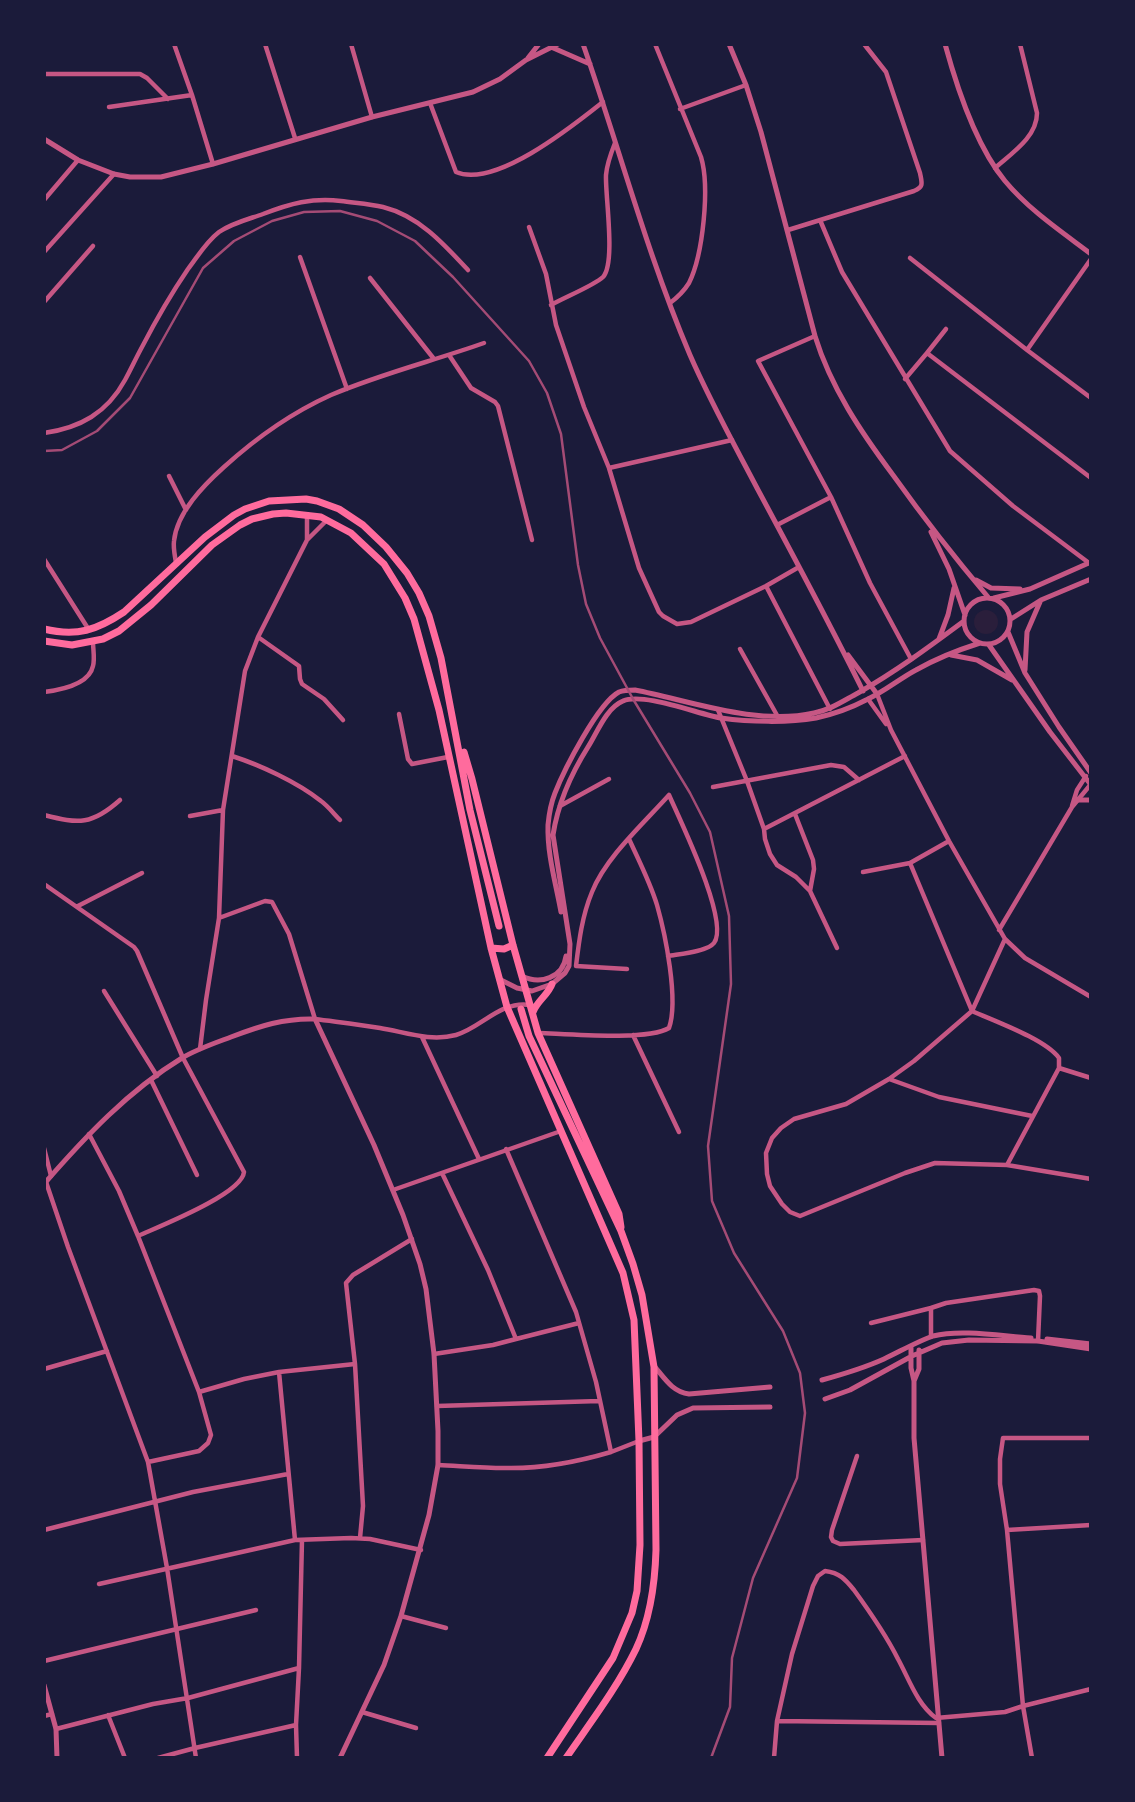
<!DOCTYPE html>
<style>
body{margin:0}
#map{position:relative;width:1135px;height:1802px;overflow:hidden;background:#1b1b3a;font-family:"Sofia Sans Condensed",sans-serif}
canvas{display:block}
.frame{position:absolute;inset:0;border:46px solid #1b1b3a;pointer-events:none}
</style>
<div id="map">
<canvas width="1135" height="1802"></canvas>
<div class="frame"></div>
</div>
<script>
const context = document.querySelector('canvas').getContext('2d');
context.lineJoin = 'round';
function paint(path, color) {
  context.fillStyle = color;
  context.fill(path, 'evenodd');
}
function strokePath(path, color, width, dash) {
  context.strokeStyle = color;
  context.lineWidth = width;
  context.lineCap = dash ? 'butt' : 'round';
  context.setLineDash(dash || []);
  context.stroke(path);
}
paint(new Path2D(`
 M974 622a12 12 0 1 1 24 0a12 12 0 1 1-24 0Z`), '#2a1e3b');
strokePath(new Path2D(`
 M174,44L192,95L213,164
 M265,44L295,138
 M351,44L372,117
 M655,44L701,157C710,187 703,255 689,283C684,291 678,297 670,303
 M44,74H140L147,78L168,99
 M430,103L456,172C495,189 574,125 603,102
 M109,107L192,95
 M680,109L746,85
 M995,168C1012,153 1037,137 1037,113L1020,44
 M44,200L78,160
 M820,220L842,272L950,451L1013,506L1089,563
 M529,227L546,274L556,325L584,407L609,468L639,568L659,612L663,616L677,624L691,622L766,586L799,567
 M788,230L914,191C924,187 922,183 920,173L886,72L864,44
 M44,252L114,174
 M300,257L347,389
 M910,258L1027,350L1091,398
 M370,278L434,359
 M44,302L93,246
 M551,305C563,298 595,285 603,277C616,263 605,195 606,175C607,163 611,153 615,143
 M815,336L758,361L831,497L870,583L911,659
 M1027,350L1091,259
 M927,353L946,329
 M449,355L471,388L495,402L498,406L532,540
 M905,379L927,353L1091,478
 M44,433C80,428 107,413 125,380C131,369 136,358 142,347C156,320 171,294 188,269C198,256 206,242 219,232C232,223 249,219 263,214C289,204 313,197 341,201C355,203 370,204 383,207C419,216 444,244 468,270
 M609,468L732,440
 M169,476L186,510
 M307,515V540
 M777,525L831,497
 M44,559L89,630
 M176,563C175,556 173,548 174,541C177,512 204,485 224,467C256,438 291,413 331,395C380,374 433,361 484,343
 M766,586L830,709
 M258,637L299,666L300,679L302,684L324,699L343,720
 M740,649L778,717
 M44,692C60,690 89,685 93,666C95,659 93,649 93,642
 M877,694L891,730L949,841L1005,939L1025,958L1091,997
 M868,699L886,724
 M718,710L747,781L764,829L765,839L770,854L777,865L796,877L810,891L837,948
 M399,714L408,759L412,764L448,757
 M232,756C260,765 297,782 321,801C328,806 334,814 340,820
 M713,787L831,765L844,767L859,780
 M560,806L609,779
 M1072,806L1077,790L1086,776
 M795,814L813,860L814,869L810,891
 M44,815C79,824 92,825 120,800
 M190,816L223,810
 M764,829L905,756
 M910,863L972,1011C994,1021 1045,1039 1059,1058V1068L1007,1165
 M863,872L910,863L949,841
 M44,884L134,947L137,951L183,1058L244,1172C242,1194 160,1226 138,1236
 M78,906L142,873
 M219,918L265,901L272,902L289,934L315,1019C337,1022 358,1024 380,1028C405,1032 430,1042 456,1035C481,1028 501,1000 530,1005
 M999,930L1072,807L1091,784
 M1005,939L972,1011L914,1061L889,1079L846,1104L794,1119L781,1128L772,1138L766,1153L767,1174L770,1186L782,1204L790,1212L800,1216L905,1173L935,1163L1007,1165L1091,1179
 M576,966C579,941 582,916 592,892C606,857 643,824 669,795C680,820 730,922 714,943C707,952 679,954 668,956
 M576,966L627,969
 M104,991L157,1076
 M539,1033C567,1034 648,1041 669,1028C679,1000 665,933 657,905C650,882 639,861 629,839
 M633,1035L679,1132
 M422,1037L479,1159
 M200,1049L206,1000L219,918L223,810L245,671L258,637L307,540L327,520
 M1059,1068L1091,1078
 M889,1079L939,1097L1032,1116
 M151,1080L197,1175
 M89,1134L119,1191L138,1236L199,1392L211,1435L208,1443L199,1451L148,1462
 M44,1148L51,1176
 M506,1149L576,1312L596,1382L611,1452L639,1441
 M46,1182L68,1247L148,1462L167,1568L196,1758
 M393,1190L561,1131
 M871,1323L931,1308
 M931,1337V1308L946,1303L1034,1290L1039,1291L1040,1296L1038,1341
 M516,1339L579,1323
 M434,1354L493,1345L516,1339L488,1270L442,1173
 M44,1369L107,1351
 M279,1372L295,1540
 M199,1392L244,1379L279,1372L355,1364
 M437,1406L599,1401
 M857,1456L832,1530L831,1537L833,1541L840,1544L923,1540
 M438,1465C460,1466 482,1468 504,1468C539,1469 577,1462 611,1452
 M44,1530L193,1492L288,1474
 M1007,1530L1091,1525
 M360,1538L363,1506L355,1364L346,1283L353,1275L412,1239
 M99,1584L295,1540L351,1538L370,1539L421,1550
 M401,1616L446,1628
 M44,1661L256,1610
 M362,1712L416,1728
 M108,1715L125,1758
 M44,1716L52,1714
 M777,1721L939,1723
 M56,1729L153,1704L188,1698L299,1668
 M158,1758L195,1748L296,1725
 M297,1758L296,1725L299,1668L302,1540
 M774,1758L777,1721L792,1654L813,1586L818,1576L825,1571C840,1573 845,1579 854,1590C870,1612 886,1635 898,1659C909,1679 917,1704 936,1718L1005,1712L1023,1706L1091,1689
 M1032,1758L1023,1706L1007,1530L1000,1484V1459L1003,1438H1091`), '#c65784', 4.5);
strokePath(new Path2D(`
 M583,44C619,147 647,254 690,355C710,401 734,444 757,488C793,555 829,622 863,691
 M729,44L746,85L761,132L815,336C831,388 861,432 893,475C923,517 955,558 988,597
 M945,44C957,88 976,146 1005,181C1029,210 1062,232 1091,254
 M551,47L590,64
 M528,58L539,44
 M44,139L78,160L114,174L130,177H161L213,164L372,117L473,92L500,79L526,60L558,44
 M931,532L949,569L965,615
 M976,580L991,588L1020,589
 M964 621a23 23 0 1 1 46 0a23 23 0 1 1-46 0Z
 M994,598L1030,589L1091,562
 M1011,619L1041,600L1091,579
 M1008,632L1025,673L1059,727L1091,773
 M939,639L948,615L954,588
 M989,645L1050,732L1091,785
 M848,655L877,694
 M951,655L977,660L1012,680
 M1025,670L1027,632L1040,602
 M1078,800H1091
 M561,912C556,884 547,854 548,825C549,814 551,803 555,793C564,770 598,703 619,692C624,690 629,690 635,690C691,701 757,726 814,713C830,710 843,701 858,693C895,672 929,647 964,621
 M522,976C540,985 563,978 566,956
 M499,979L517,988L532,991L552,984L565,973L569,966L570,944L553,835C558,803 571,774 588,747C597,733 606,708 623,701C643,692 698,714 721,718C749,722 788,723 816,718C834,714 851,708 866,700C884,692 899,679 916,670C937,658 958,650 980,643
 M44,1184C85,1137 128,1091 182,1058C197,1049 215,1043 231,1037C260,1026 284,1018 315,1019L374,1145L403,1215L420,1264L426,1289L434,1354L438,1431V1465L429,1515L401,1616L384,1665L340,1758
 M1047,1339L1091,1344
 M911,1346V1368L914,1381V1438L942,1758
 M655,1367C665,1379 673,1392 689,1394L770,1387
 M822,1380C844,1374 864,1368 884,1359C899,1352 918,1341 933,1336C961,1329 1001,1336 1031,1338
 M914,1381L919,1369V1350
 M825,1399L850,1390L912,1356L942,1343L969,1340L1038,1341L1091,1349
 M639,1441L654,1437L677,1415L693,1408L770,1407
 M44,1685L56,1729L57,1758`), '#c65784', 5);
strokePath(new Path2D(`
 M44,629C77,637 97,630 124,612L205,537L234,515L245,509L269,501L306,499L317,501L339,509L363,525L386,547L407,573L419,593L429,616L441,658L470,810L499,926
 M44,641L72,645L103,639L119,631L151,605L212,545L240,525L252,519L273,514L286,513L321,517L351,533L384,564L405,598L414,619L439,710L491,948L507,1007L623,1273L634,1320L639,1441L640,1545L637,1591L632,1613L613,1658L547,1758
 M464,752L472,779L513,945L538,1033L619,1214L621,1227
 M491,948L504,949L513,945
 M521,1009L529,1036L621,1231L633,1264L642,1295L654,1367L656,1550C655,1584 650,1619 636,1649C617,1688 590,1723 566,1758
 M533,1012C537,1001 548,995 552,984`), '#ff6b9d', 7);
strokePath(new Path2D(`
 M44,451L62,450L97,431L130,398L203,268L234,241L272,221L304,212L340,211L377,221L415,241L453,277L529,361L547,393L561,434L578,565L586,604L600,638L633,699L690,793L710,832L729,916L731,984L708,1146L712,1201L734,1253L783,1331L800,1373L805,1413L797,1478L753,1578L732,1658L730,1707L711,1758`), '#a44b75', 2.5);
</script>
